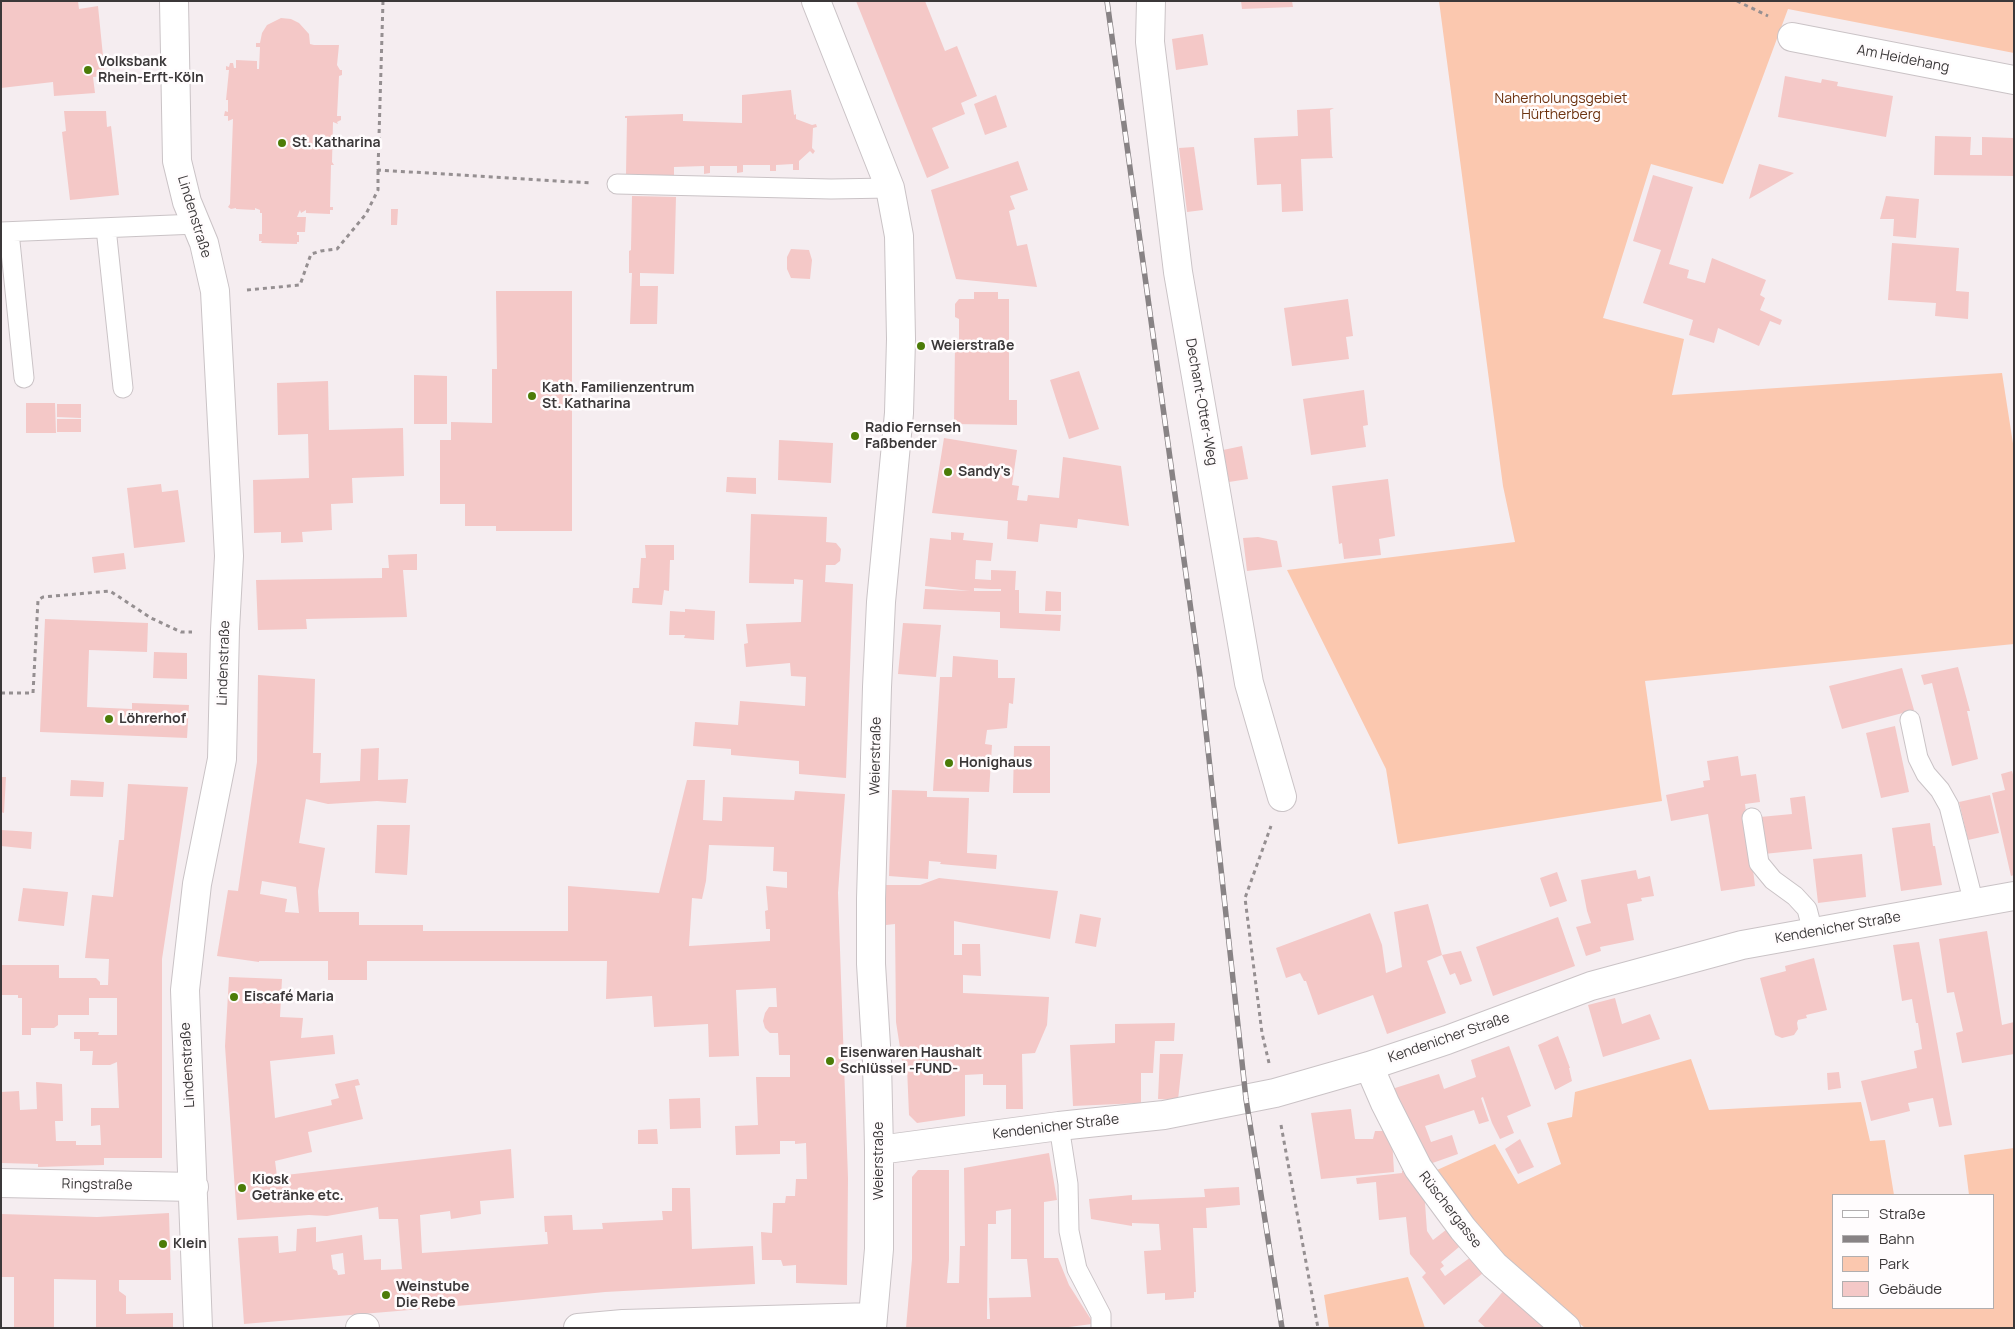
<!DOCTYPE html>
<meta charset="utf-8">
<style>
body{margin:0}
#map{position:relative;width:2015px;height:1329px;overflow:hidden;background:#f5edf0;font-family:Manrope,sans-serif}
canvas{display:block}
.frame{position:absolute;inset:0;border:2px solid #3b3839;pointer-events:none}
.legend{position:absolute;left:1832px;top:1194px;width:162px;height:115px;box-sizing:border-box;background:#fffcfd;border:1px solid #b1aeaf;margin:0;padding:6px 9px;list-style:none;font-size:15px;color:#3b3839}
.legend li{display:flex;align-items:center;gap:10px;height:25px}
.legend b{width:25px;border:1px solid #b1aeaf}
</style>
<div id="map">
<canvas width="2015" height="1329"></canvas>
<div class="frame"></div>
<ul class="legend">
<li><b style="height:6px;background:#fff"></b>Straße</li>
<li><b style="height:6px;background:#888385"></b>Bahn</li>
<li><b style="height:14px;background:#fbc8af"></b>Park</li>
<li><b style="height:14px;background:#f4c8c7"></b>Gebäude</li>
</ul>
</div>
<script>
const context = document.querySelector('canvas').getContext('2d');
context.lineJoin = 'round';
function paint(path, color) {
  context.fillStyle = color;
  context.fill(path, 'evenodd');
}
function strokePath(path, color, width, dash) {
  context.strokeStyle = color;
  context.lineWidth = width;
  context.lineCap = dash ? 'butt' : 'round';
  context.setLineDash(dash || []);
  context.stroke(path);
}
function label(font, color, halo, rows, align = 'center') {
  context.font = font + ' Manrope,sans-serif';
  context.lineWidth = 5;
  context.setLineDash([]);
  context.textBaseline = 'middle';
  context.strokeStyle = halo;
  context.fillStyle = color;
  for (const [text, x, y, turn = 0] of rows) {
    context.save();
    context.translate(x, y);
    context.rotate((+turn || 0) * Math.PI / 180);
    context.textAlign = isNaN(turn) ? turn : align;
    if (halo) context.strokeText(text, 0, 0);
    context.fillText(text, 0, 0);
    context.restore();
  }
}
paint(new Path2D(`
 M1439,1H2014V53L1788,9L1723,184L1651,164L1603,318L1684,339L1672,395L2002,373L2014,450V644L1645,681L1662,801L1398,844L1386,769L1287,570L1515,542L1503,486Z
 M1691,1059L1709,1110L1861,1102L1870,1141L1885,1140L1894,1195H1834V1308H1994V1195H1969L1964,1155L2014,1148V1328H1585L1494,1251L1437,1170L1495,1144L1518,1184L1561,1164L1547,1123L1572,1117L1575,1092Z
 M1408,1277L1425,1328H1329L1324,1295Z`), '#fbc8af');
paint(new Path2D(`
 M1,1H78L79,9L98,6L105,76L93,77L95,93L54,96L53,82L1,88Z
 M856,1H925L945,51L957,46L977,96L961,103L965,114L932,128L949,168L927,178Z
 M1241,1H1292L1293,7L1242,9Z
 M281,18L291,19L299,23L309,34L310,44L314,45H339L337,65L340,70H342V75L339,76L337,116H341V120L337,122L338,124L333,122L332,162L334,165H331L330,207H333V210H330V214L306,213V210L301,213L300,210L297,217H306L305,232H297V235H299V242H297V244L261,243L262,241H259V234H262V213H260V210L255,208V210L236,209V208L231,209L228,207L230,204L233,119L228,121V116H224L225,111L228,112V100H226L229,70H226V66L229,67L230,63H233L234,68H236V60L257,61V69H259L260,47H256V43H260L262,33L267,25Z
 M1203,34L1208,65L1176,70L1172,39Z
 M1785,76L1821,83L1822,79L1838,82L1837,86L1893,96L1886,137L1778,117Z
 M791,90L794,115L796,114V119L812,125L816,124L817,127L813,128L812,148L815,151L813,154L810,151L799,161V170H793V164L776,165V171H770V165H743V172L737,173V166H710V173L704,174V166L674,167V175L624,176L626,174L627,118H625V116L683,114V121L742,123V95Z
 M996,95L1007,127L985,135L974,104Z
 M1334,108L1330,110L1332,156L1333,158L1301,159L1303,211L1282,212L1281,184L1257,185L1254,138L1298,136L1297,110Z
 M64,111H106L107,127L111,126L119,195L70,200L62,132L66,131Z
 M1935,136L1971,137L1970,155H1982V137L2014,138V176L1934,175Z
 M1194,147L1203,210L1187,212L1179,148Z
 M1018,161L1028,190L1010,196L1015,209L1009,211L1017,246L1027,244L1037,287L956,279L931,190Z
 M1759,164L1794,173L1749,199Z
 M1653,175L1693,187L1669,264L1689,270L1687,278L1705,283L1712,258L1766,280L1760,295L1765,298L1760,310L1782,320L1780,325L1770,321L1759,346L1718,328L1714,343L1689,335L1693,320L1643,303L1661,250L1633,241Z
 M632,196L676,197L674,274L640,273V286H658L657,324H630L632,273H629V251L631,250Z
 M1886,196L1919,199L1916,238L1893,236L1894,219H1880Z
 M391,209H398L397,225H391Z
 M1892,243L1959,248L1956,291L1969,292L1968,319L1935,316L1936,303L1888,300Z
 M791,249L809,250L812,260L810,279L791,278L787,269V257Z
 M496,291H572V531H496V526H465V504H440V440H451V422L492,423V369H497Z
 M974,292H998V299H1009V400H1017V425L954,424L955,344H959V319L955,317V304L959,299H974Z
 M1348,299L1353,336L1346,337L1349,359L1292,366L1284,308Z
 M1079,371L1099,429L1069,439L1050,380Z
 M414,375L447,376V424H414Z
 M328,381L329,430L403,428L404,476L352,478L353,503L331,504L332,530L302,532L303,542L281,543V532L254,533L253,480L309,478L308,434L278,435L277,383Z
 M1364,390L1368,425L1363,426L1366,447L1311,455L1303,399Z
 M26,403H55L56,433H26Z
 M57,404H81V418L57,417Z
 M57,419H81V432H57Z
 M944,438L1017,450L1012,485L1019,486L1017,500L1027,501L1028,495L1059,498L1063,457L1121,466L1129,526L1078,519L1077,528L1040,524L1038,542L1007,539L1008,521L932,513Z
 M779,440L833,443L831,483L778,480Z
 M1242,446L1248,479L1229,482L1223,450Z
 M727,477L756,478V494L726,492Z
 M1388,479L1395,536L1379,539L1381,555L1344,559L1342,543L1339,544L1332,486Z
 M161,484L162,492L178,490L185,542L134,548L127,488Z
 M751,514L827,517L826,542L836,543L841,549L840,561L835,565H826L825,582L853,584L846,778L799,774V761L731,755V749L693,746L695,722L738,725L740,701L805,706L806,677L791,676L790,663L746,667L744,644L748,643L746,624L801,622L803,580L794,579V584L749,583Z
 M951,532L964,533L963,540L993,543L991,561L976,560L975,579L991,580V570L1016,571L1015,590H1019V613L1061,615L1060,631L1000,628V612L923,609L925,589L970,591L925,586L930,538L951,540ZM974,588L991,589H1001V591H974Z
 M1258,537L1277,541L1282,567L1247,571L1243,538Z
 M645,545H674V560H670L669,591L664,590L662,605L632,603L633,588H639L641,558H646Z
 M124,553L126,569L94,573L92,557Z
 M417,554V570H403L407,617L306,619L307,629L258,630L256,580L382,578V568H389L388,555Z
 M1046,591L1061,592V611H1045Z
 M685,609L715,611L714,640L684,638L685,635H669L670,611L685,612Z
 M45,619L148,623L147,652L89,650L87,707L132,709V703L189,705L187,738L40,732Z
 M903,623L941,625L936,677L898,674Z
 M154,652L187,653V679L153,678Z
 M953,656L998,660V678H1015L1013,704L1009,703L1007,728L987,730L985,744L992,745L989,792L933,791L940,677H952Z
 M1958,667L1970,711H1967L1978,759L1952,766L1932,683L1924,685L1921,675Z
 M1902,668L1914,710L1842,729L1829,686Z
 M258,675L315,679L313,753H321L320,783L360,781L361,749L379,748L378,780L408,779L406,803L377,801L328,804L306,799L299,843L325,848L318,891L319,912H359V925H423V931H568V886L659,893L687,780H705L703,820L722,821L723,797L794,800L795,791L845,794L838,893L848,1178L847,1285L796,1283V1265L783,1266L781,1260H762L761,1232L772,1233L773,1203H785L786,1196H795L796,1179H807L806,1143L795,1144V1141H780V1154L736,1155L735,1126L758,1125L756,1077H790V1055H779L778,1033H770L765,1028L763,1021L765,1013L769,1007H777L776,988L736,990L739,1056L709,1057L708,1024L654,1027L652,996L606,999L607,961H367V980H328V961H259V962L217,956L228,890L238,891L249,817L257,762ZM709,845L774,847L773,871L787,872V888L766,886L768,910L765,911L766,929H770V941L689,946L692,898L702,899L706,881ZM262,881L296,887L299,913L285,912L287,899L260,894Z
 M1895,726L1909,792L1881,798L1866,733Z
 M1014,746H1050V793H1013Z
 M1738,756L1741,776L1756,774L1760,802L1745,804L1755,886L1721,891L1708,814L1671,821L1666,795L1704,787L1703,781L1710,780L1707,761Z
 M2012,771L2014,778V875L2011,876L1992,793L2005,790L2001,774Z
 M1,777H6L4,813L1,812Z
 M71,780L104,782L103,797L70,796Z
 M128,784L188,787L162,959V1158H104V1165L38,1167V1164L1,1163V1092L19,1091L20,1110L37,1109L36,1082L62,1084L63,1121H55L56,1141H76V1145H101L100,1125L91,1126V1108H119L117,1062L110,1065H92L93,1051H80V1039H74V1032H99L98,1035H117V998H89V1015H58V1025L54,1028H31V1035H22V998H18V995H1V965H59V978H96L100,982V985H108L109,959L85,958L92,895L113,897L119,840H124Z
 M892,790L927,791V797L969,798L967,853L997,855L996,869L940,864L941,862L929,861L928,879L889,876Z
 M1990,795L1999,833L1968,840L1959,802Z
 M1805,796L1812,849L1764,854L1760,817L1792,814L1790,798Z
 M1930,823L1933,846H1935L1942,885L1901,891L1892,828Z
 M377,825H410L407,875L375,873Z
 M1,830L32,832L31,849L1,846Z
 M1862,854L1866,897L1818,903L1813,859Z
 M1636,870L1638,879L1650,876L1654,896L1641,898L1642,901L1627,904L1634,940L1600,947L1598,939L1601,951L1586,956L1576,927L1591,923L1587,911L1581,880Z
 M1557,872L1567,901L1550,907L1540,878Z
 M939,878L1058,891L1050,939L954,921V955H962V944H980L981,976L963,975V993L1049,997L1047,1025L1035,1053L1022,1054L1023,1109H1006V1085H983V1074L965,1075V1116L917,1123L909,1115L907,1067H903L896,1022L895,924L886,925L885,885H920Z
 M23,888L68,892L64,926L18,921Z
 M1428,904L1442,955L1461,951L1472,981L1460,985L1455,973L1450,975L1442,955L1427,961L1446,1013L1387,1034L1373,995L1318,1015L1306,981H1304L1300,973L1286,978L1276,948L1370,913L1382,945L1386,973L1402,967L1394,912Z
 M1080,914L1101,918L1096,947L1075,943Z
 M1558,917L1575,966L1493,996L1476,947Z
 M1987,931L2002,1025L2014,1022V1054L1962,1063L1956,1033L1963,1031L1954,992L1947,993L1939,939Z
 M1919,942L1952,1125L1939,1127L1933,1098L1908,1103L1910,1111L1871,1121L1861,1081L1917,1068L1914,1051L1922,1049L1918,1023H1916L1912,999L1902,1001L1893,945Z
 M1814,958L1827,1010L1806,1015L1807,1018L1798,1020L1797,1023L1798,1029L1794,1035L1782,1038L1775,1035L1760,978L1786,971L1785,966Z
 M229,977L282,979L280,1017L303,1018L301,1038L333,1035L335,1054L270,1061L275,1118L332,1105L331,1100L339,1098L335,1084L358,1079L360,1085L355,1086L363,1119L308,1132L312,1152L275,1161L277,1176L511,1149L514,1198L480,1201L481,1214L451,1219L450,1211L420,1215L422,1253L548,1244L547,1232H545L544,1216L572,1215L573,1230L603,1229L602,1223L663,1220L662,1211H672V1188H690L692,1249L753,1246L755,1284L605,1292L492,1303L244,1324L238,1238L278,1236L279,1253L296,1251L297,1229L316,1227V1242L362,1235L364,1260L381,1259V1270L402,1269L398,1219H379L378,1207L327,1216L309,1215L237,1220L225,1046ZM343,1253L345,1274L338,1275L337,1271L333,1269L331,1255Z
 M1615,998L1622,1024L1650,1014L1660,1039L1603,1057L1588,1005Z
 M1175,1023L1174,1041H1155L1153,1073H1141V1103L1073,1106L1070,1045L1115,1043V1024Z
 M1558,1036L1570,1068H1569L1572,1081L1555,1090L1538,1045Z
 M1509,1046L1531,1106L1507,1116L1514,1133L1500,1139L1492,1123L1483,1097L1481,1098L1489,1121L1479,1124L1474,1110L1425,1126L1431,1142L1452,1135L1458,1154L1424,1166L1392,1089L1439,1074L1444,1089L1476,1077L1471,1060Z
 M1160,1054H1183L1178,1100L1158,1099Z
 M1839,1072L1841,1088L1828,1090L1827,1073Z
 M700,1098L701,1128L670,1129L669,1099Z
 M1351,1109L1355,1139H1373L1375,1131H1389L1392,1138L1394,1172L1321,1179L1311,1113Z
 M657,1129L658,1144H638V1130Z
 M1520,1139L1534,1167L1518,1174L1505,1149Z
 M1049,1153L1057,1200L1044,1202V1258H1058L1069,1285L1092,1321V1324L1061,1328H906L912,1259V1177L918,1170H949V1260L947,1283H959L960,1246H965L964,1168ZM1011,1209V1259H1027L1031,1297L989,1298L990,1319H987L988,1224H996V1211Z
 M1413,1170L1438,1201L1425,1203L1427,1231L1433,1240L1451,1226L1465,1242L1441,1262L1444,1266L1440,1269L1445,1276L1475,1254L1488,1269L1444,1305L1422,1277L1426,1273L1410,1254L1406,1217L1379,1220L1376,1182L1357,1184L1356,1178L1402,1173V1171Z
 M1239,1187L1240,1205L1206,1208L1207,1228H1193L1196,1292H1194V1298L1165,1300V1293L1147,1294L1144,1251L1161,1250L1159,1224L1132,1223V1226L1091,1219L1089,1199L1132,1195V1200L1205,1197L1204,1189Z
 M169,1213L171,1280H119V1291L126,1296V1314L173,1313V1328H96V1280L54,1279V1328H14V1277H1V1214L97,1217Z
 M1505,1289L1551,1328H1486L1478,1321Z`), '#f4c8c7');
const service = new Path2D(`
 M617,184L831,189L890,188
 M106,228L123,388
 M1,232L197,224
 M9,232L24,378
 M1910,720L1918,758L1926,774L1940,790L1949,806L1974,904
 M1752,818L1759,863L1773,880L1795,896L1807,909L1813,932
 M1059,1126L1068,1184L1069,1231L1077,1269L1101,1315V1328`);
const minor = new Path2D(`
 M174,1L177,161L187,202L204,243L215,291L229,556L225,630L222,759L197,884L185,990L198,1328
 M816,1L890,188L899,236L901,339L899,413L881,602L877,687L871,899V964L877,1062L879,1150V1249L872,1328
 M1151,1L1150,42L1178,272L1249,683L1282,797
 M1792,37L2014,80
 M1369,1066L1385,1103L1418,1168L1463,1229L1494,1265L1566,1328
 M879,1150L1059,1126L1164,1115L1275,1093L1369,1066L1447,1040L1591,986L1742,945L2014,896
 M1,1183L194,1187
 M360,1328H365
 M578,1328L623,1324L873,1317`);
strokePath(service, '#cac3c6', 21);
strokePath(minor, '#cac3c6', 30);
strokePath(new Path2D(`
 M383,1L378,170L591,183
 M1737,1L1768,16
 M247,290L300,285L311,254L321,251L337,249L366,214L378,190V170
 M1,693H33L38,600L43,597L110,591L151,618L181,632H192
 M1269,1063L1262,1033L1245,898L1271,826
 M1281,1125L1318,1328`), '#958f91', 3, [4, 4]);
strokePath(service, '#fff', 19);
strokePath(minor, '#fff', 28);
const rail = new Path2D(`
 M1107,1L1200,676L1246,1099L1282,1328`);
strokePath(rail, '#888385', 5.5);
strokePath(rail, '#fffcfd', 4, [11]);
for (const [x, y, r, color] of [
 [88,70,5,"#4c7c08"],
 [282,143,5,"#4c7c08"],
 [921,346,5,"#4c7c08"],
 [532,396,5,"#4c7c08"],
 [855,436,5,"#4c7c08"],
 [948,472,5,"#4c7c08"],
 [109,719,5,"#4c7c08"],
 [949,763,5,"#4c7c08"],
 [234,997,5,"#4c7c08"],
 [830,1061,5,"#4c7c08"],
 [242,1188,5,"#4c7c08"],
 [163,1244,5,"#4c7c08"],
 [386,1295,5,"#4c7c08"]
]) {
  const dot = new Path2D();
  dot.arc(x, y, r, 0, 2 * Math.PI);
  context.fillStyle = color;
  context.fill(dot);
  strokePath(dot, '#fffcfd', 2);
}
label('14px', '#3b3839', '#fffcfd', [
 ["Am Heidehang",1903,59,11],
 ["Lindenstraße",194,217,73],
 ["Dechant-Otter-Weg",1201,402,80],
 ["Lindenstraße",224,663,-88],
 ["Weierstraße",876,756,-89],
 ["Kendenicher Straße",1838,928,-10],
 ["Kendenicher Straße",1449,1038,-19],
 ["Lindenstraße",188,1065,-93],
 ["Kendenicher Straße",1056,1127,-7],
 ["Weierstraße",879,1161,-90],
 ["Ringstraße",97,1185,1],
 ["Rüschergasse",1450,1210,52]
]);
label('bold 14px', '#3b3839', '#fffcfd', [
 ["Volksbank",98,62],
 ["Rhein-Erft-Köln",98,78],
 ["St. Katharina",292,143],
 ["Weierstraße",931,346],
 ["Kath. Familienzentrum",542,388],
 ["St. Katharina",542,404],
 ["Radio Fernseh",865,428],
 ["Faßbender",865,444],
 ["Sandy's",958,472],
 ["Löhrerhof",119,719],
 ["Honighaus",959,763],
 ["Eiscafé Maria",244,997],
 ["Eisenwaren Haushalt",840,1053],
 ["Schlüssel -FUND-",840,1069],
 ["Kiosk",252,1180],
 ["Getränke etc.",252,1196],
 ["Klein",173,1244],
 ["Weinstube",396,1287],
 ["Die Rebe",396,1303]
], 'left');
label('14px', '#6d3310', '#fffcfd', [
 ["Naherholungsgebiet",1561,99],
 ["Hürtherberg",1561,115]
]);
</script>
